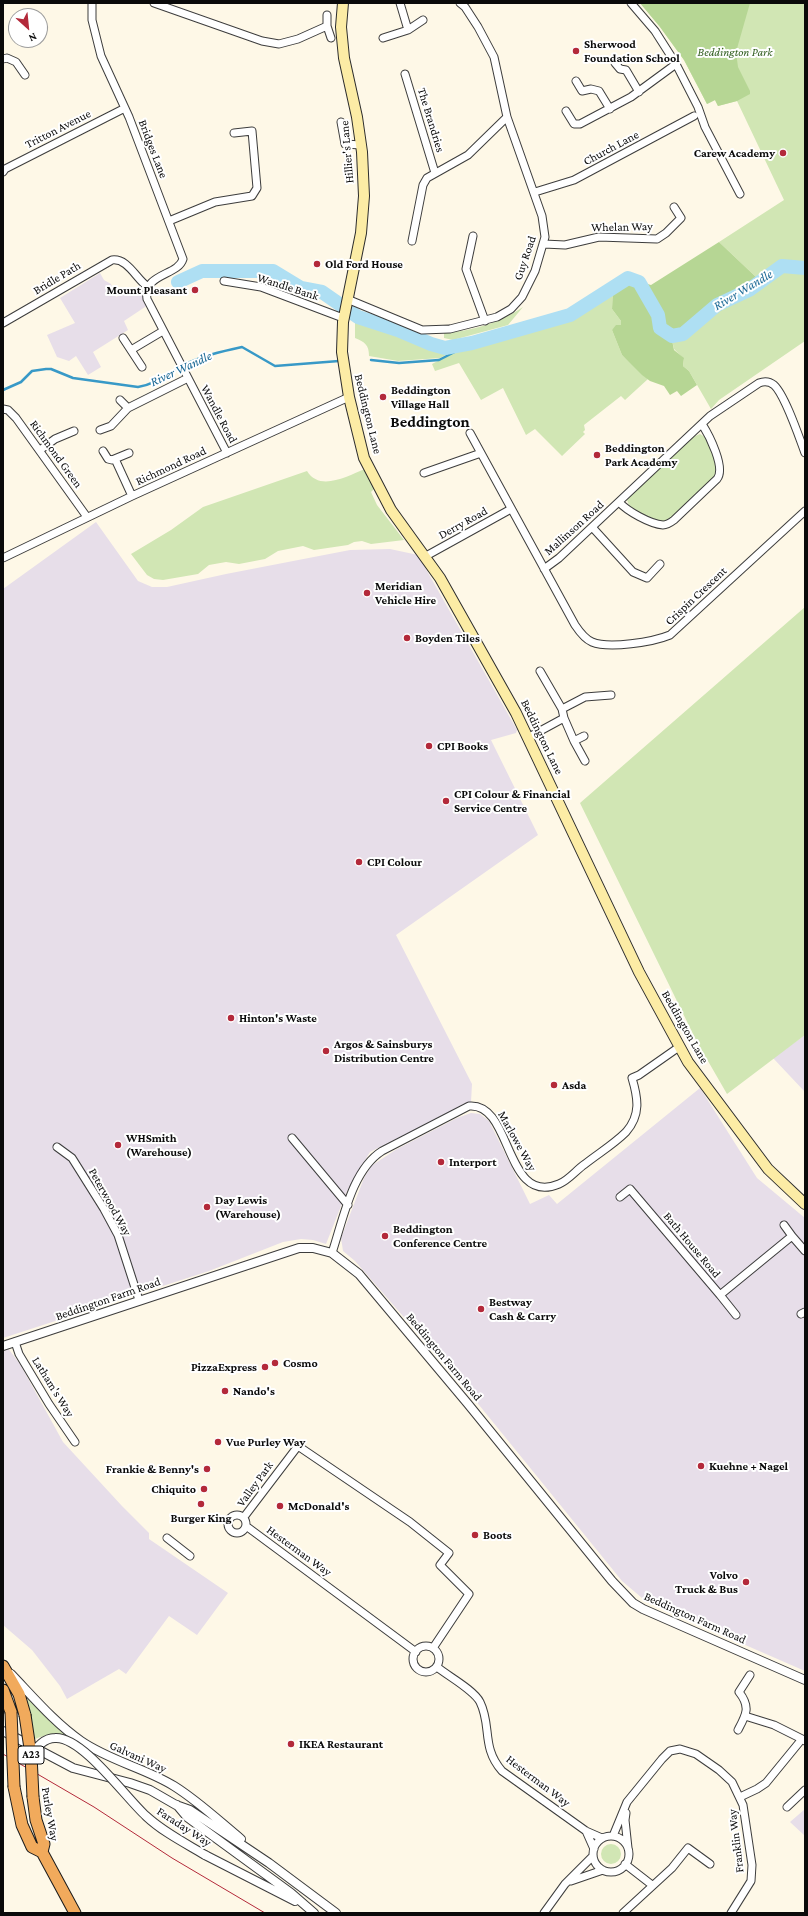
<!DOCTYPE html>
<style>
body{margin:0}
#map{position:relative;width:808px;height:1916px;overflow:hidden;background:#fef8e7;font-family:"Crimson Pro",serif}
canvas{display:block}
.frame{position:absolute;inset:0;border:4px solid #0a0a0a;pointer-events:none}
.north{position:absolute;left:8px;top:8px;width:40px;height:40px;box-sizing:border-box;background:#fff;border:1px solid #9d9d9d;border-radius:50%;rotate:153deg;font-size:11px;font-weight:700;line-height:16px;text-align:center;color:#0a0a0a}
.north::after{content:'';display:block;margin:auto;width:14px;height:18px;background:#b3293a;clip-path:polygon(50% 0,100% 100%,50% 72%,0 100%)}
</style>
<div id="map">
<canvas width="808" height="1916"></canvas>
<div class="frame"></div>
<div class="north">N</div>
</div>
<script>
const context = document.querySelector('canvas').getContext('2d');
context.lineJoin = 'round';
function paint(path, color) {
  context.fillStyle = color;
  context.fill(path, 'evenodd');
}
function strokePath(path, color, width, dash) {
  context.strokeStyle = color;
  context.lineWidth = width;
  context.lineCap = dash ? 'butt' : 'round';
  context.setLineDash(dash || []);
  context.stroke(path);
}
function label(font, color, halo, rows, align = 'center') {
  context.font = font + ' "Crimson Pro",serif';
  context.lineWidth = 4;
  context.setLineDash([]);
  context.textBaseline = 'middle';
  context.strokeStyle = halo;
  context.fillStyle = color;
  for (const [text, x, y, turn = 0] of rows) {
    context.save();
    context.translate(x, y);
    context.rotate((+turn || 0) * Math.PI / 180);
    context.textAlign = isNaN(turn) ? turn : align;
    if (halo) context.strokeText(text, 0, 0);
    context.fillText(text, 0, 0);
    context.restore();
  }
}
paint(new Path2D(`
 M100,273L104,280L111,284L116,297L140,287L148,305L124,321L128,330L93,352L101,367L88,375L76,356L69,361L57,357L47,335L75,323L60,298Z
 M96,522L138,581L152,587H167L226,574L350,550L390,549L418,555L517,730L516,733L491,740L538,835L396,935L472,1084L471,1102L370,1152L347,1191L326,1244L313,1240L301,1239L283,1242L209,1271L3,1338V589Z
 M805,1035V1092L773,1058Z
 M700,1088L757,1178L805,1218V1671L665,1610L642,1598L622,1581L462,1384L355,1261L343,1251L341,1238L364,1178L371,1166L397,1149L457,1118L471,1113L480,1114L489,1121L530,1204L549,1195L557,1204Z
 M7,1347L20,1364L63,1442L122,1506L149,1533V1539L228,1593L197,1635L169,1616L126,1674L119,1669L67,1699L60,1686L32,1650L3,1625V1348Z
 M805,1809V1836L790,1822Z`), '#e7dee9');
paint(new Path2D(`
 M640,3H805V341L719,400L711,409L689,371L683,366L684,359L674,349L672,340L693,320L715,301L748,287L756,277L719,242L784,200L737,101L718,106L715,100L707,104L684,60L660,27Z
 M613,289L612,309L621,321V325L612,330L622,355L648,379L625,400L621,396L584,425L585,430L583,432L585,434L562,456L535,429L526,435L503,388L481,400L459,363L435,371L432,364L472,343L570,314Z
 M523,307L508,325L453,340L444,338V333C473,331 499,323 523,307Z
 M355,320L405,336L439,352L455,350L440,358L398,361L369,356C369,345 365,342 355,338Z
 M700,434L705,437L707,440L717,466L718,469L714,478L667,522H659L630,508L627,500L630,496L693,437Z
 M365,469L375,488L371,492L377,505L404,540L371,544L362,541L354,542L348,545L314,550L303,546L278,551L265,559L239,564L226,562L209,565L198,574L163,580L154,579L147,575L131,554L171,530L203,507L307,471C320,492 347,476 365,469Z
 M805,607V1035L727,1094L697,1042L580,803Z
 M27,1698L29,1699L71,1738C57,1732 48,1734 35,1739L33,1737Z
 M601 1854a10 10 0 1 1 20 0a10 10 0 1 1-20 0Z`), '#d1e6b4');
paint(new Path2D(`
 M640,3H750L736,52L738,67L750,91V94L737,101L718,106L715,100L707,104L684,60L660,27Z
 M719,242L756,277L748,287L715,301L693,320L672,340L674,350L684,358L683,366L689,371L697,385L681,396L677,391L670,395L664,386L650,381L642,375L622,355L612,330L616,325H621V321L612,309L613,289L628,278L651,285Z`), '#b6d694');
strokePath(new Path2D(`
 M371,360L399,363L439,360L472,343
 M3,390L21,382L32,371L46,369H51L73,378L138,387C157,384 171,371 188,363C205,355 223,351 242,347L275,366L339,361`), '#3899c7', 2.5);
strokePath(new Path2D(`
 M178,282L202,271H273L301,288L322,292L358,317L398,330L431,344L445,348L472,343L570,315L628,278L639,282L658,315L660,328L672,336L683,334L717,305L749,290L782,266L805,268`), '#aedff3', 14);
const minor = new Path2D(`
 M92,3V20L101,56L129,117L183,259C178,276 143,273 147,299L227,453
 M154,3L262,41L279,44L298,39L327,26
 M400,3L408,30
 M631,3L655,31L676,64L698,107L705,127L740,194
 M327,15V26L331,38
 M383,38L408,30L423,20
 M3,59L7,58L16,62L25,75
 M615,63L620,69L626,70L639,92
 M405,74L435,173
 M576,81L582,91L591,89L599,91L610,109
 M566,111L574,124H580L631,97L676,64
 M341,122L345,144L361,145
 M3,172L5,169L125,108
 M535,192L574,180L694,116
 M169,221L215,202L252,196L257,188L252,131L234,133
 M473,236L466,269L485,321
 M412,241L423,185L427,178L468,155L507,117
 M544,244L565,245L599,237L657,239L666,233L681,218L674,207
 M224,281L261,287L343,318
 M347,299L422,330L450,329L497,317L511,309L522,297L535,271L545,237L542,216L507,117L494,57L478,27L465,7L460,3
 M3,323L112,260C128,258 136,279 148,287
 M123,338L142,367
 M131,350L163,331
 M120,400L128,408
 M3,409L8,410L16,418L87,517
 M100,430L111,426L128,408L188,378
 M470,433L575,625C579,631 585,639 592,642C609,649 653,642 670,635L805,511
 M40,450L55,439L74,431
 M103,451L108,459L112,460L129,453
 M115,459L132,496
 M424,473L481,453
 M619,502C627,511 650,524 663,525C667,525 670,523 674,520L717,479C726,468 709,435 702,424
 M592,527L633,572L647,578L660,564
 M426,556L511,509
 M3,558L132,496L349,397
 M544,569L559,558L710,416L759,383C764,381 769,381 774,385C785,395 799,437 805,453
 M540,671L562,709L564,718
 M562,709L585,697L611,695
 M529,737L564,718L574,741L584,736
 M574,741L585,761
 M292,1138L348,1205
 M57,1147L72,1158L104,1209L118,1235L139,1300
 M620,1197L630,1189L720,1295L792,1236L805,1251
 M784,1225L792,1236
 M332,1253C343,1220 352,1170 382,1151L469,1106C513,1102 504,1207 559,1184C569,1180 576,1170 585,1164C599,1153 614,1144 626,1132C641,1115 638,1098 632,1078L639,1075L679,1047
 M720,1295L736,1315
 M801,1314L805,1312
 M15,1342L19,1354L49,1404L75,1442
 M228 1524a9 9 0 1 1 18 0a9 9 0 1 1-18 0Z
 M244,1517L298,1446L410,1522L449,1553L440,1565L469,1594L433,1648
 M246,1526L416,1652
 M167,1538L190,1556
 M413 1659a13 13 0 1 1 26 0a13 13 0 1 1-26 0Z
 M437,1667C448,1676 474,1690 480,1702C492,1726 481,1747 502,1771L586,1831L602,1838
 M745,1716L774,1725L802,1739
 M738,1730C746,1715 751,1707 739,1692L750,1675
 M740,1797L757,1789L766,1783L802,1739L805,1741
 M787,1807L805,1790
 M626,1813L625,1820L628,1848
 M586,1831L594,1849
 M613,1836L627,1802L662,1759L670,1751L680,1749L696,1754L719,1770L732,1782L743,1805L752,1865L751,1881L731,1913
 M593 1854a18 18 0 1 1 36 0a18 18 0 1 1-36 0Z
 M625,1864L652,1885
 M571,1881L603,1870
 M544,1913L565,1884L593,1856
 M623,1913L672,1868L688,1848L710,1864`);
const tertiary = new Path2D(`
 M3,1346L299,1248H313L332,1253L359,1274L468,1404L612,1581L633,1603L643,1609L805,1680
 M11,1674C33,1697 55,1723 81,1741C110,1761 145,1768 174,1786C198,1801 219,1821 241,1839
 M3,1731L73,1768L130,1783L150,1790L176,1805L190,1810L269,1863L336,1913
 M177,1805L187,1817L291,1893L314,1913
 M205,1855L295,1901`);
const secondary = new Path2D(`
 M343,3L341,27L344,58L357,117L362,152L364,196L361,233L343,322L342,352L349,397L364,458L391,510L440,578L516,713L639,972L688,1062L768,1169L805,1204`);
const trunk = new Path2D(`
 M3,1666L19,1694L25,1715
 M3,1690L11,1712
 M14,1787L22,1825L32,1847L42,1852L75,1913
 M33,1797L36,1820L44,1844L42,1852`);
strokePath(minor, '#3d3d3d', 9);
strokePath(tertiary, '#3d3d3d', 10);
strokePath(secondary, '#2c2c2c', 12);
strokePath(trunk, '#1b1b1b', 13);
strokePath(minor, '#fff', 7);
strokePath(tertiary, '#fff', 8);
strokePath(secondary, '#fceca5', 10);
strokePath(trunk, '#f1aa5c', 11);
strokePath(new Path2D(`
 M3,1754L94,1807L172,1858L265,1913`), '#b3293a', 1);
const tertiaryBridge = new Path2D(`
 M31,1755C37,1747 44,1738 55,1738C82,1736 126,1798 146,1816C163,1832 185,1843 205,1855`);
const trunkBridge = new Path2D(`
 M11,1712L14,1787
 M25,1715L31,1755L33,1797`);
strokePath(tertiaryBridge, '#3d3d3d', 10, []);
strokePath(trunkBridge, '#1b1b1b', 13, []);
strokePath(tertiaryBridge, '#fff', 8);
strokePath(trunkBridge, '#f1aa5c', 11);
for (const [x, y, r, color] of [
 [576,51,4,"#b3293a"],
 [783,153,4,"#b3293a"],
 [317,264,4,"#b3293a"],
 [195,290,4,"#b3293a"],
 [383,397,4,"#b3293a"],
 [597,455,4,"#b3293a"],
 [367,593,4,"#b3293a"],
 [407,638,4,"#b3293a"],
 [429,746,4,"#b3293a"],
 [446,801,4,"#b3293a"],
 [359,862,4,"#b3293a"],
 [231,1018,4,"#b3293a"],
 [326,1051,4,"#b3293a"],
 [554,1085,4,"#b3293a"],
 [118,1145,4,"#b3293a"],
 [441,1162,4,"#b3293a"],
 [207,1207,4,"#b3293a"],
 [385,1236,4,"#b3293a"],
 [481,1309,4,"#b3293a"],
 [275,1363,4,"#b3293a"],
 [265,1367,4,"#b3293a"],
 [225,1391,4,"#b3293a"],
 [218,1442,4,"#b3293a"],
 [701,1466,4,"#b3293a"],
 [207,1469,4,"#b3293a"],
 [204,1489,4,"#b3293a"],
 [201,1504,4,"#b3293a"],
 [280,1506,4,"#b3293a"],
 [475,1535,4,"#b3293a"],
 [746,1582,4,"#b3293a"],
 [291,1744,4,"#b3293a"]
]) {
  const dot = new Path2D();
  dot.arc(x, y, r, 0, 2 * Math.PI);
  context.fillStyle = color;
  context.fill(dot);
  strokePath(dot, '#fff', 1.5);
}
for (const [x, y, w] of [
 [31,1755,26]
]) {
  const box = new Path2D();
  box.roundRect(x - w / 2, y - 9, w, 18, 3);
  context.fillStyle = '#fff';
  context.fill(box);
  strokePath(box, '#0a0a0a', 1);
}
label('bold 11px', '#0a0a0a', null, [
 ["A23",31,1755]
]);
label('bold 12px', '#0a0a0a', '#fff', [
 ["Sherwood",584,44],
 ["Foundation School",584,58],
 ["Carew Academy",775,153,"right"],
 ["Old Ford House",325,264],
 ["Mount Pleasant",187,290,"right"],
 ["Beddington",391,390],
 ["Village Hall",391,404],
 ["Beddington",605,448],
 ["Park Academy",605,462],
 ["Meridian",375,586],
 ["Vehicle Hire",375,600],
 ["Boyden Tiles",415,638],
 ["CPI Books",437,746],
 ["CPI Colour & Financial",454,794],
 ["Service Centre",454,808],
 ["CPI Colour",367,862],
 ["Hinton's Waste",239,1018],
 ["Argos & Sainsburys",334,1044],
 ["Distribution Centre",334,1058],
 ["Asda",562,1085],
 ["WHSmith",126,1138],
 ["(Warehouse)",126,1152],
 ["Interport",449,1162],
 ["Day Lewis",215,1200],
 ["(Warehouse)",215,1214],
 ["Beddington",393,1229],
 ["Conference Centre",393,1243],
 ["Bestway",489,1302],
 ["Cash & Carry",489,1316],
 ["Cosmo",283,1363],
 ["PizzaExpress",257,1367,"right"],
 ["Nando's",233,1391],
 ["Vue Purley Way",226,1442],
 ["Kuehne + Nagel",709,1466],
 ["Frankie & Benny's",199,1469,"right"],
 ["Chiquito",196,1489,"right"],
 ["McDonald's",288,1506],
 ["Burger King",201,1518,"center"],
 ["Boots",483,1535],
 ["Volvo",738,1575,"right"],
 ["Truck & Bus",738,1589,"right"],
 ["IKEA Restaurant",299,1744]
], 'left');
label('italic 12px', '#305d1e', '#fff', [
 ["Beddington Park",735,52]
]);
label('12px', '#0a0a0a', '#fff', [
 ["The Brandries",431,120,73],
 ["Tritton Avenue",58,129,-27],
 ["Church Lane",611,148,-28],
 ["Bridges Lane",153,149,69],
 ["Hillier's Lane",347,152,-95],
 ["Whelan Way",622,227,-1],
 ["Guy Road",525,258,-71],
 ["Bridle Path",57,278,-31],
 ["Wandle Bank",288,287,18],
 ["Wandle Road",219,414,62],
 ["Beddington Lane",368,414,76],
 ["Richmond Green",56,454,54],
 ["Richmond Road",171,466,-25],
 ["Derry Road",463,523,-29],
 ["Mallinson Road",574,528,-42],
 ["Crispin Crescent",696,596,-43],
 ["Beddington Lane",542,737,64],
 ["Beddington Lane",685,1027,60],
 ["Marlowe Way",517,1141,61],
 ["Peterwood Way",110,1202,61],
 ["Bath House Road",692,1245,50],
 ["Beddington Farm Road",108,1299,-19],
 ["Beddington Farm Road",444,1357,50],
 ["Latham's Way",53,1387,58],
 ["Valley Park",255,1484,-54],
 ["Hesterman Way",299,1551,36],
 ["Beddington Farm Road",695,1618,24],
 ["Galvani Way",138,1757,24],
 ["Hesterman Way",538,1781,37],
 ["Purley Way",50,1814,80],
 ["Faraday Way",184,1827,33],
 ["Franklin Way",736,1841,-97]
]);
label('italic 13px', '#1a6895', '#fff', [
 ["River Wandle",743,290,-31],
 ["River Wandle",181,369,-25]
]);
label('bold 16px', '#0a0a0a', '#fff', [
 ["Beddington",430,422]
]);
</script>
